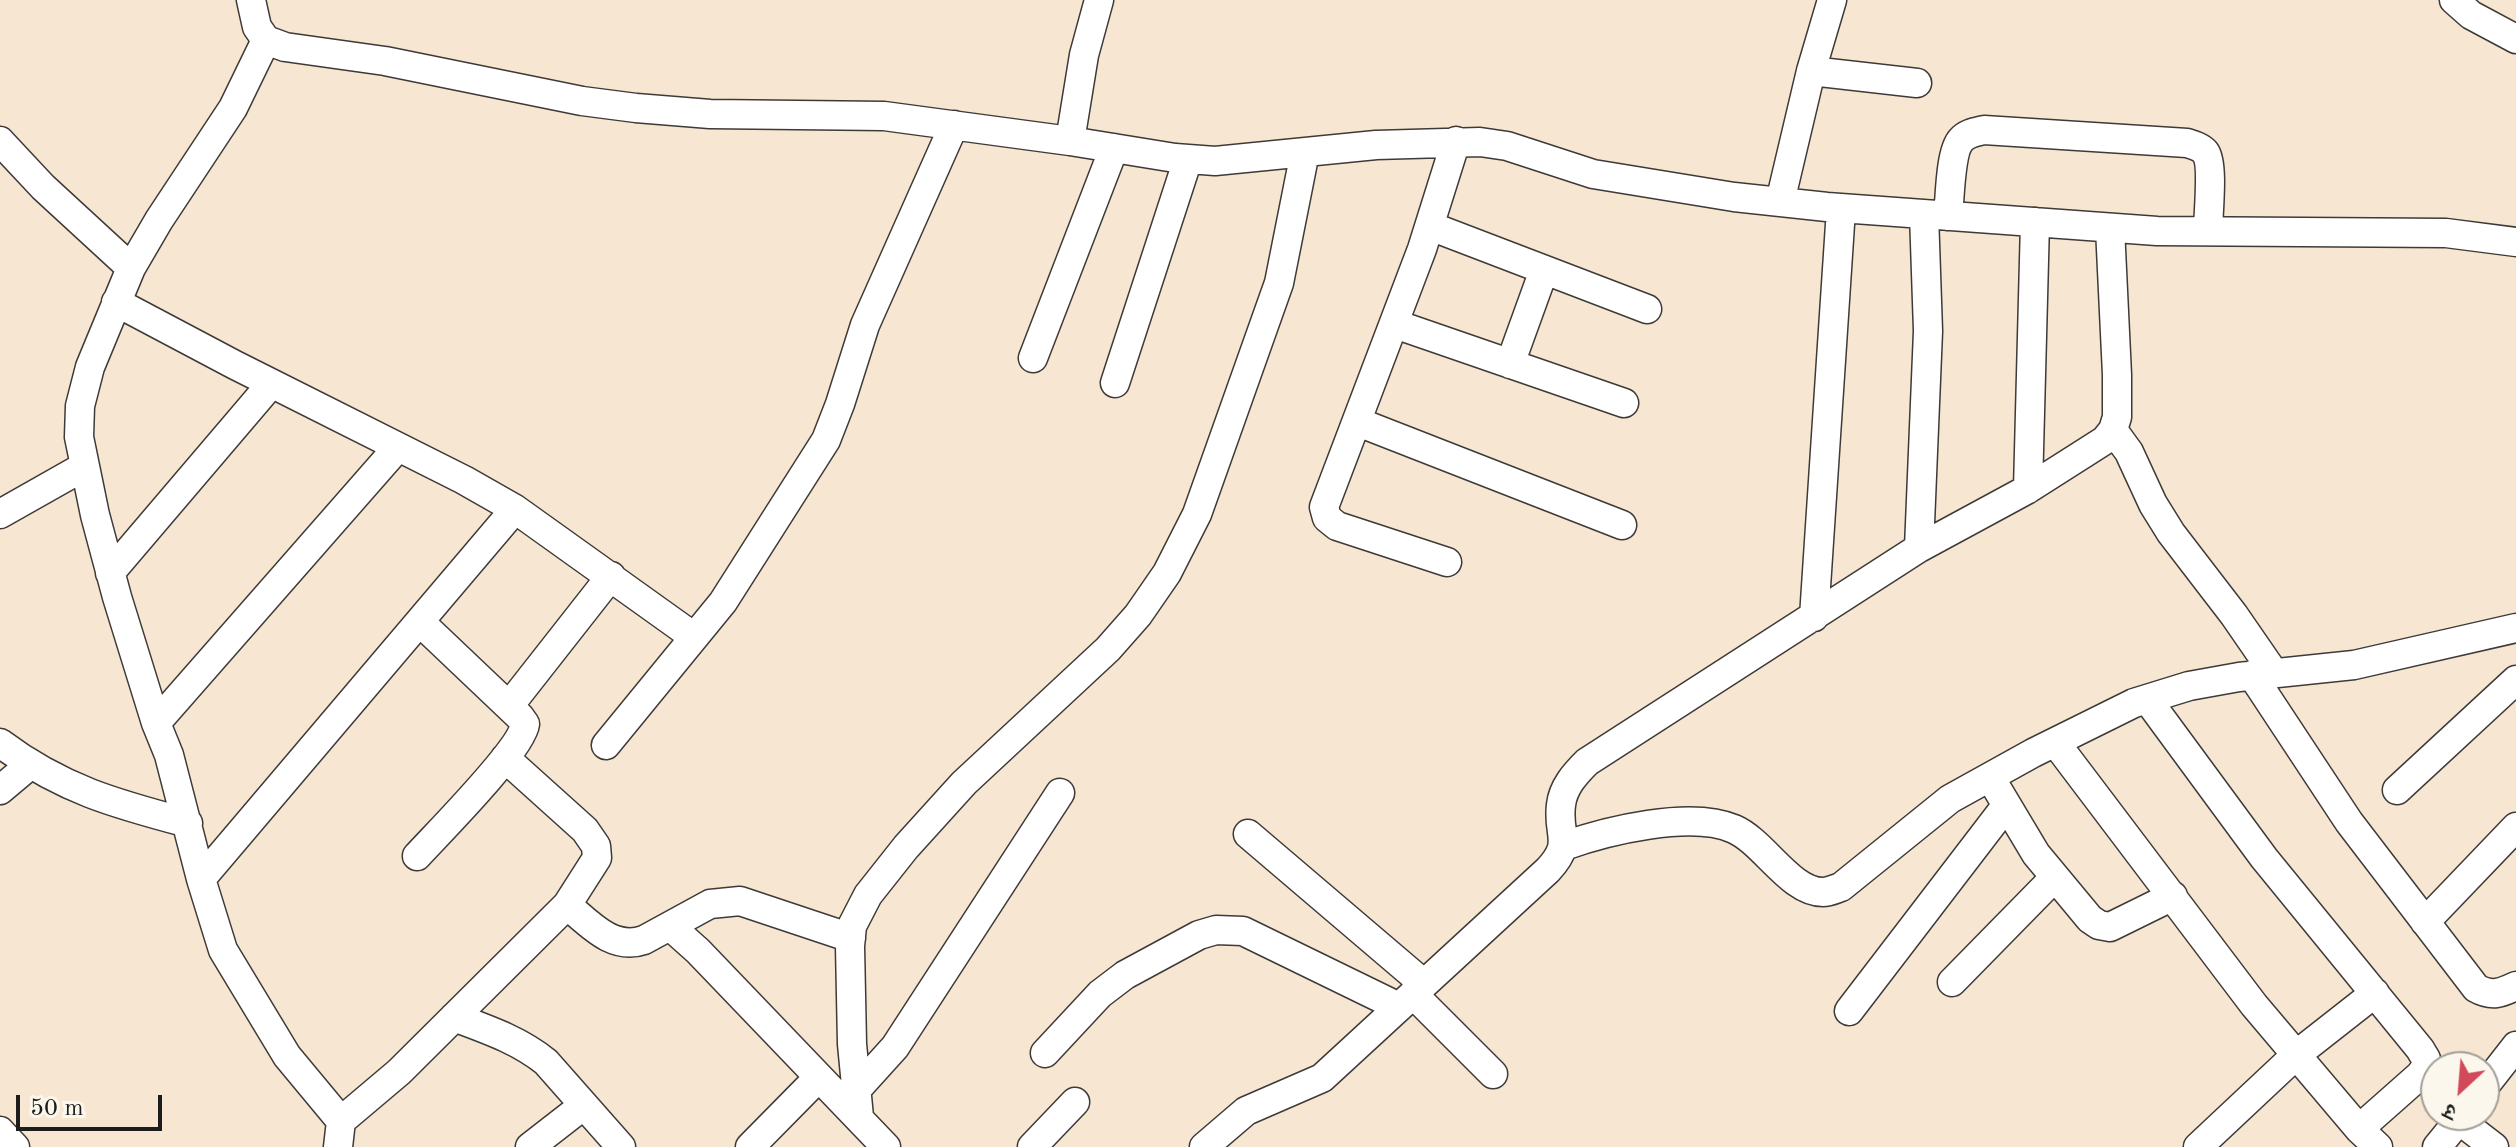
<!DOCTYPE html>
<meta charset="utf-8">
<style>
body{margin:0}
#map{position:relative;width:2516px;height:1147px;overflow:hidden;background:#f7e6d1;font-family:"Old Standard TT","Noto Serif Devanagari",serif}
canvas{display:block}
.north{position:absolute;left:2420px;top:1051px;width:80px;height:80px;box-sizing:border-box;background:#fbf7ec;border:2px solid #a29f99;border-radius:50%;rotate:206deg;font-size:22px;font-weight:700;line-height:32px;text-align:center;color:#1c1c1c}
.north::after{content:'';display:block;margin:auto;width:28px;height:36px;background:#d1495b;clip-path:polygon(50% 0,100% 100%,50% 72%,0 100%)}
.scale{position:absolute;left:16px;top:1095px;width:146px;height:36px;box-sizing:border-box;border:4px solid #1c1c1c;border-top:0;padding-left:10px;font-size:24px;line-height:28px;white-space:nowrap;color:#1c1c1c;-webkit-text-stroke:6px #fbf7ec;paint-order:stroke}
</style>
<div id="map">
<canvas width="2516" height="1147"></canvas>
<div class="north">उ</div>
<div class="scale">50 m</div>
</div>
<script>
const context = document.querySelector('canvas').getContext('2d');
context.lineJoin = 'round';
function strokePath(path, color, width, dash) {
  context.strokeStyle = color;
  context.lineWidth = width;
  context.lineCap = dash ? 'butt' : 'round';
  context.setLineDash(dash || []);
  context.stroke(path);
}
const minor = new Path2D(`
 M251,0L257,27L266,40L285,47L385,61L582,101L636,108L710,114L884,116L1070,141L1175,158L1215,161L1376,145L1480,142L1507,146L1593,174L1734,197L1827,207L2157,231L2446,233L2516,242
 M2454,0L2471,15L2516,39
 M266,40L233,108L159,220L131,268L90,367L80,406L79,437L95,515L117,597L156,723L169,755L201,879L223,950L287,1056L341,1121
 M1811,71L1917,83
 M0,141L43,187L131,268
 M1070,141L1084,55L1099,0
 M1780,202L1811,71L1832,0
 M1948,216C1950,199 1950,152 1961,140C1967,133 1976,132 1984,130L2187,143C2193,145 2201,147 2205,152C2214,163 2208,215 2208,231
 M1430,226L1647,309
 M116,302L235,365L464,480L515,509L694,637
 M1395,324L1624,403
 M1033,358L1114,148
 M1510,364L1544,270
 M1115,383L1188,159
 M1358,422L1622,525
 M2113,430L2129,452L2153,504L2171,533L2234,615L2274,673
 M2028,489L2035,222
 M0,514L85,466
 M1919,548L1928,331L1924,214
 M1447,562L1337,526L1327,518L1324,507L1422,249L1456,141
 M110,573L271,384
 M1814,617L1841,209
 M2252,675L2349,822L2476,988C2492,997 2501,993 2516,986
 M2147,699L2264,858L2420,1049L2426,1059V1067L2420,1075L2359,1129
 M509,706L611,576
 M156,723L398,447
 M2055,742L2254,1005L2359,1129L2378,1147
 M0,743C61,789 116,804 188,823
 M606,745L723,602L826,440L840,404L865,325L954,125
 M1990,777L2036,854L2090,919L2099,925L2110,927L2173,896
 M0,790L31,764
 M2397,790L2516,680
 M1248,834L1424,984
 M1564,846C1606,831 1691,810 1734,829C1764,842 1790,892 1823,892C1829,892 1835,889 1841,887L1950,799L2033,753L2134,703L2189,686L2239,677L2354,665L2516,628
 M417,856C438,833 522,749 525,724L520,717L420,622
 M201,879L515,509
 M567,905C589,923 612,951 644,940L710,904L740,901L851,938
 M2425,922L2516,827
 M670,926L698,951L886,1147
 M1952,982L2055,877
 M1413,994L1493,1074
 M1849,1011L2006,806
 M454,1017C486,1029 519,1040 546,1062L621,1147
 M1045,1053L1100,994L1125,975L1199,935L1216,930L1243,931L1399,1007
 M2484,1087L2516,1046
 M857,1089L895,1047L1060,793
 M859,1117L852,1044L850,946L852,926L868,895L906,847L964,783L1108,649L1138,615L1167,573L1197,514L1279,283L1305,152
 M0,1131L15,1147
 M338,1147L341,1121L399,1072L567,905L597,858L596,846L585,830L505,758
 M530,1147L584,1105
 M750,1147L819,1077
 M1032,1147L1075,1102
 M1204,1147L1246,1111L1322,1078L1548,870C1574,842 1557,836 1561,805C1563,787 1575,774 1587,762L1919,548L2028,489L2105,440L2113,430L2117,417V375L2110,228
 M2198,1147L2296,1055L2375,993
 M2437,1147L2459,1120L2494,1147`);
strokePath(minor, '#3d3a37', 31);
strokePath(minor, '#fff', 28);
</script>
